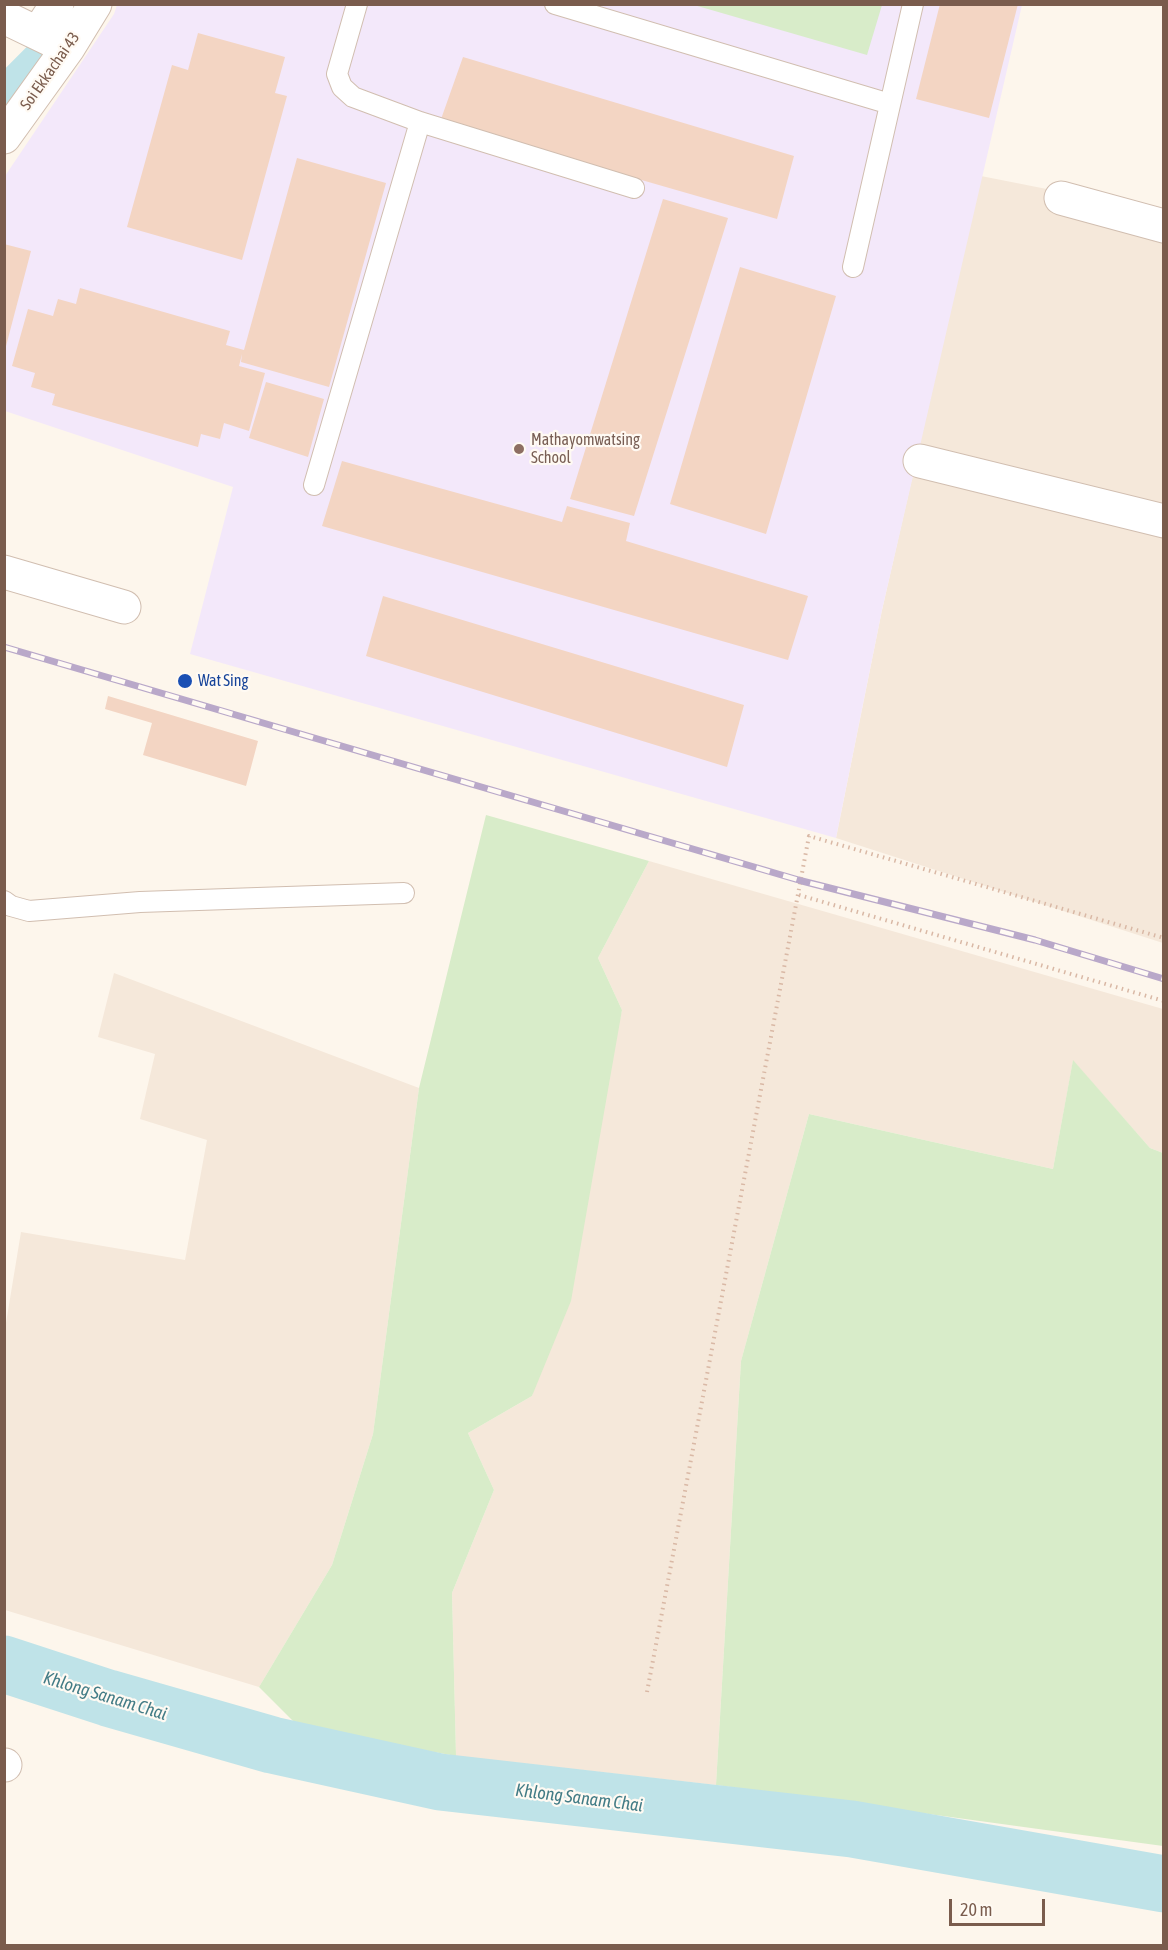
<!DOCTYPE html>
<style>
body{margin:0}
#map{position:relative;width:1168px;height:1950px;overflow:hidden;background:#fdf6ec;font-family:"Asap Condensed",sans-serif}
canvas{display:block}
.frame{position:absolute;inset:0;border:6px solid #7a5c4d;pointer-events:none}
.scale{position:absolute;left:949px;top:1899px;width:96px;height:27px;box-sizing:border-box;border:3px solid #7a5c4d;border-top:0;padding-left:8px;font-size:18px;line-height:21px;white-space:nowrap;color:#7a5c4d;-webkit-text-stroke:4px #fffaf3;paint-order:stroke}
</style>
<div id="map">
<canvas width="1168" height="1950"></canvas>
<div class="frame"></div>
<div class="scale">20 m</div>
</div>
<script>
const context = document.querySelector('canvas').getContext('2d');
context.lineJoin = 'round';
function paint(path, color) {
  context.fillStyle = color;
  context.fill(path, 'evenodd');
}
function strokePath(path, color, width, dash) {
  context.strokeStyle = color;
  context.lineWidth = width;
  context.lineCap = dash ? 'butt' : 'round';
  context.setLineDash(dash || []);
  context.stroke(path);
}
function label(font, color, halo, rows, align = 'center') {
  context.font = font + ' "Asap Condensed",sans-serif';
  context.lineWidth = 4.5;
  context.setLineDash([]);
  context.textBaseline = 'middle';
  context.strokeStyle = halo;
  context.fillStyle = color;
  for (const [text, x, y, turn = 0] of rows) {
    context.save();
    context.translate(x, y);
    context.rotate((+turn || 0) * Math.PI / 180);
    context.textAlign = isNaN(turn) ? turn : align;
    if (halo) context.strokeText(text, 0, 0);
    context.fillText(text, 0, 0);
    context.restore();
  }
}
paint(new Path2D(`
 M981,176L1163,212V943L836,838L882,610Z
 M649,861L1163,1009V1153L1150,1148L1073,1061L1053,1169L809,1114L741,1361L716,1785L456,1756L452,1593L494,1490L468,1433L532,1396L622,1010L598,958Z
 M114,973L419,1088L373,1434L332,1565L259,1687L5,1610V1329L21,1232L185,1260L207,1140L140,1119L155,1054L98,1037Z`), '#f5e8da');
paint(new Path2D(`
 M117,5H1022L882,610L836,838L190,654L233,487L5,411V176L114,14Z`), '#f3e8fa');
paint(new Path2D(`
 M694,5L882,4V5L867,55Z
 M486,815L649,861L598,958L622,1010L571,1301L532,1396L468,1433L494,1490L452,1593L456,1756L300,1728L259,1687L332,1565L373,1434L419,1088Z
 M1073,1060L1150,1148L1163,1153V1846L716,1785L741,1361L809,1114L1053,1169Z`), '#d8ecc9');
strokePath(new Path2D(`
 M4,93L43,54L69,16`), '#bfe3e8', 33);
strokePath(new Path2D(`
 M4,1664L108,1698L272,1745L440,1782L852,1829L1164,1884`), '#bfe3e8', 57);
paint(new Path2D(`
 M940,4H1018L989,118L916,99Z
 M198,33L285,57L275,93L287,96L242,260L127,227L172,65L188,70Z
 M463,57L794,156L777,219L440,122Z
 M297,158L386,183L329,387L241,362L242,354L239,366L265,373L249,431L224,423L220,439L201,434L198,447L52,405L55,394L31,387L35,373L12,366L28,309L53,316L58,299L76,304L80,288L230,331L226,345L244,350Z
 M663,199L728,218L634,516L570,499Z
 M4,244L31,251L5,350H4Z
 M740,267L836,296L766,534L670,504Z
 M266,382L324,399L308,457L249,438Z
 M342,461L562,522L567,506L630,523L626,541L808,596L788,660L322,526Z
 M383,596L744,705L727,767L366,656Z
 M108,696L258,741L246,786L143,755L152,723L105,709Z`), '#f3d5c3');
const service = new Path2D(`
 M357,4L337,74L342,87L353,97L420,122L634,188
 M555,4L890,104
 M853,267L913,4
 M314,485L420,122
 M4,901L11,906L29,911L140,902L404,893`);
const minor = new Path2D(`
 M4,17L68,48
 M38,33L57,4
 M4,137L68,48L95,4
 M1061,198L1164,226
 M920,461L1164,521
 M4,572L124,607
 M4,1765H5`);
strokePath(service, '#d1beb0', 22);
strokePath(minor, '#d1beb0', 35);
strokePath(new Path2D(`
 M799,895L1164,1001
 M647,1692L809,836L1164,938`), '#d9b8a5', 4, [1.5, 4.5]);
strokePath(service, '#fff', 20);
strokePath(minor, '#fff', 33);
const rail = new Path2D(`
 M4,647L802,881L1035,940L1164,979`);
strokePath(rail, '#b9a8c9', 7);
strokePath(rail, '#fffaf3', 4.5, [14]);
for (const [x, y, r, color] of [
 [519,449,6,"#8d6e63"],
 [185,681,8,"#1a4fb4"]
]) {
  const dot = new Path2D();
  dot.arc(x, y, r, 0, 2 * Math.PI);
  context.fillStyle = color;
  context.fill(dot);
  strokePath(dot, '#fffaf3', 2);
}
label('16px', '#7a5c4d', '#fffaf3', [
 ["Soi Ekkachai 43",50,71,-55]
]);
label('16px', '#785e54', '#fffaf3', [
 ["Mathayomwatsing",531,440],
 ["School",531,458]
], 'left');
label('16px', '#164399', '#fffaf3', [
 ["Wat Sing",198,681]
], 'left');
label('italic 18px', '#437c86', '#fffaf3', [
 ["Khlong Sanam Chai",105,1696,17],
 ["Khlong Sanam Chai",579,1798,7]
]);
</script>
